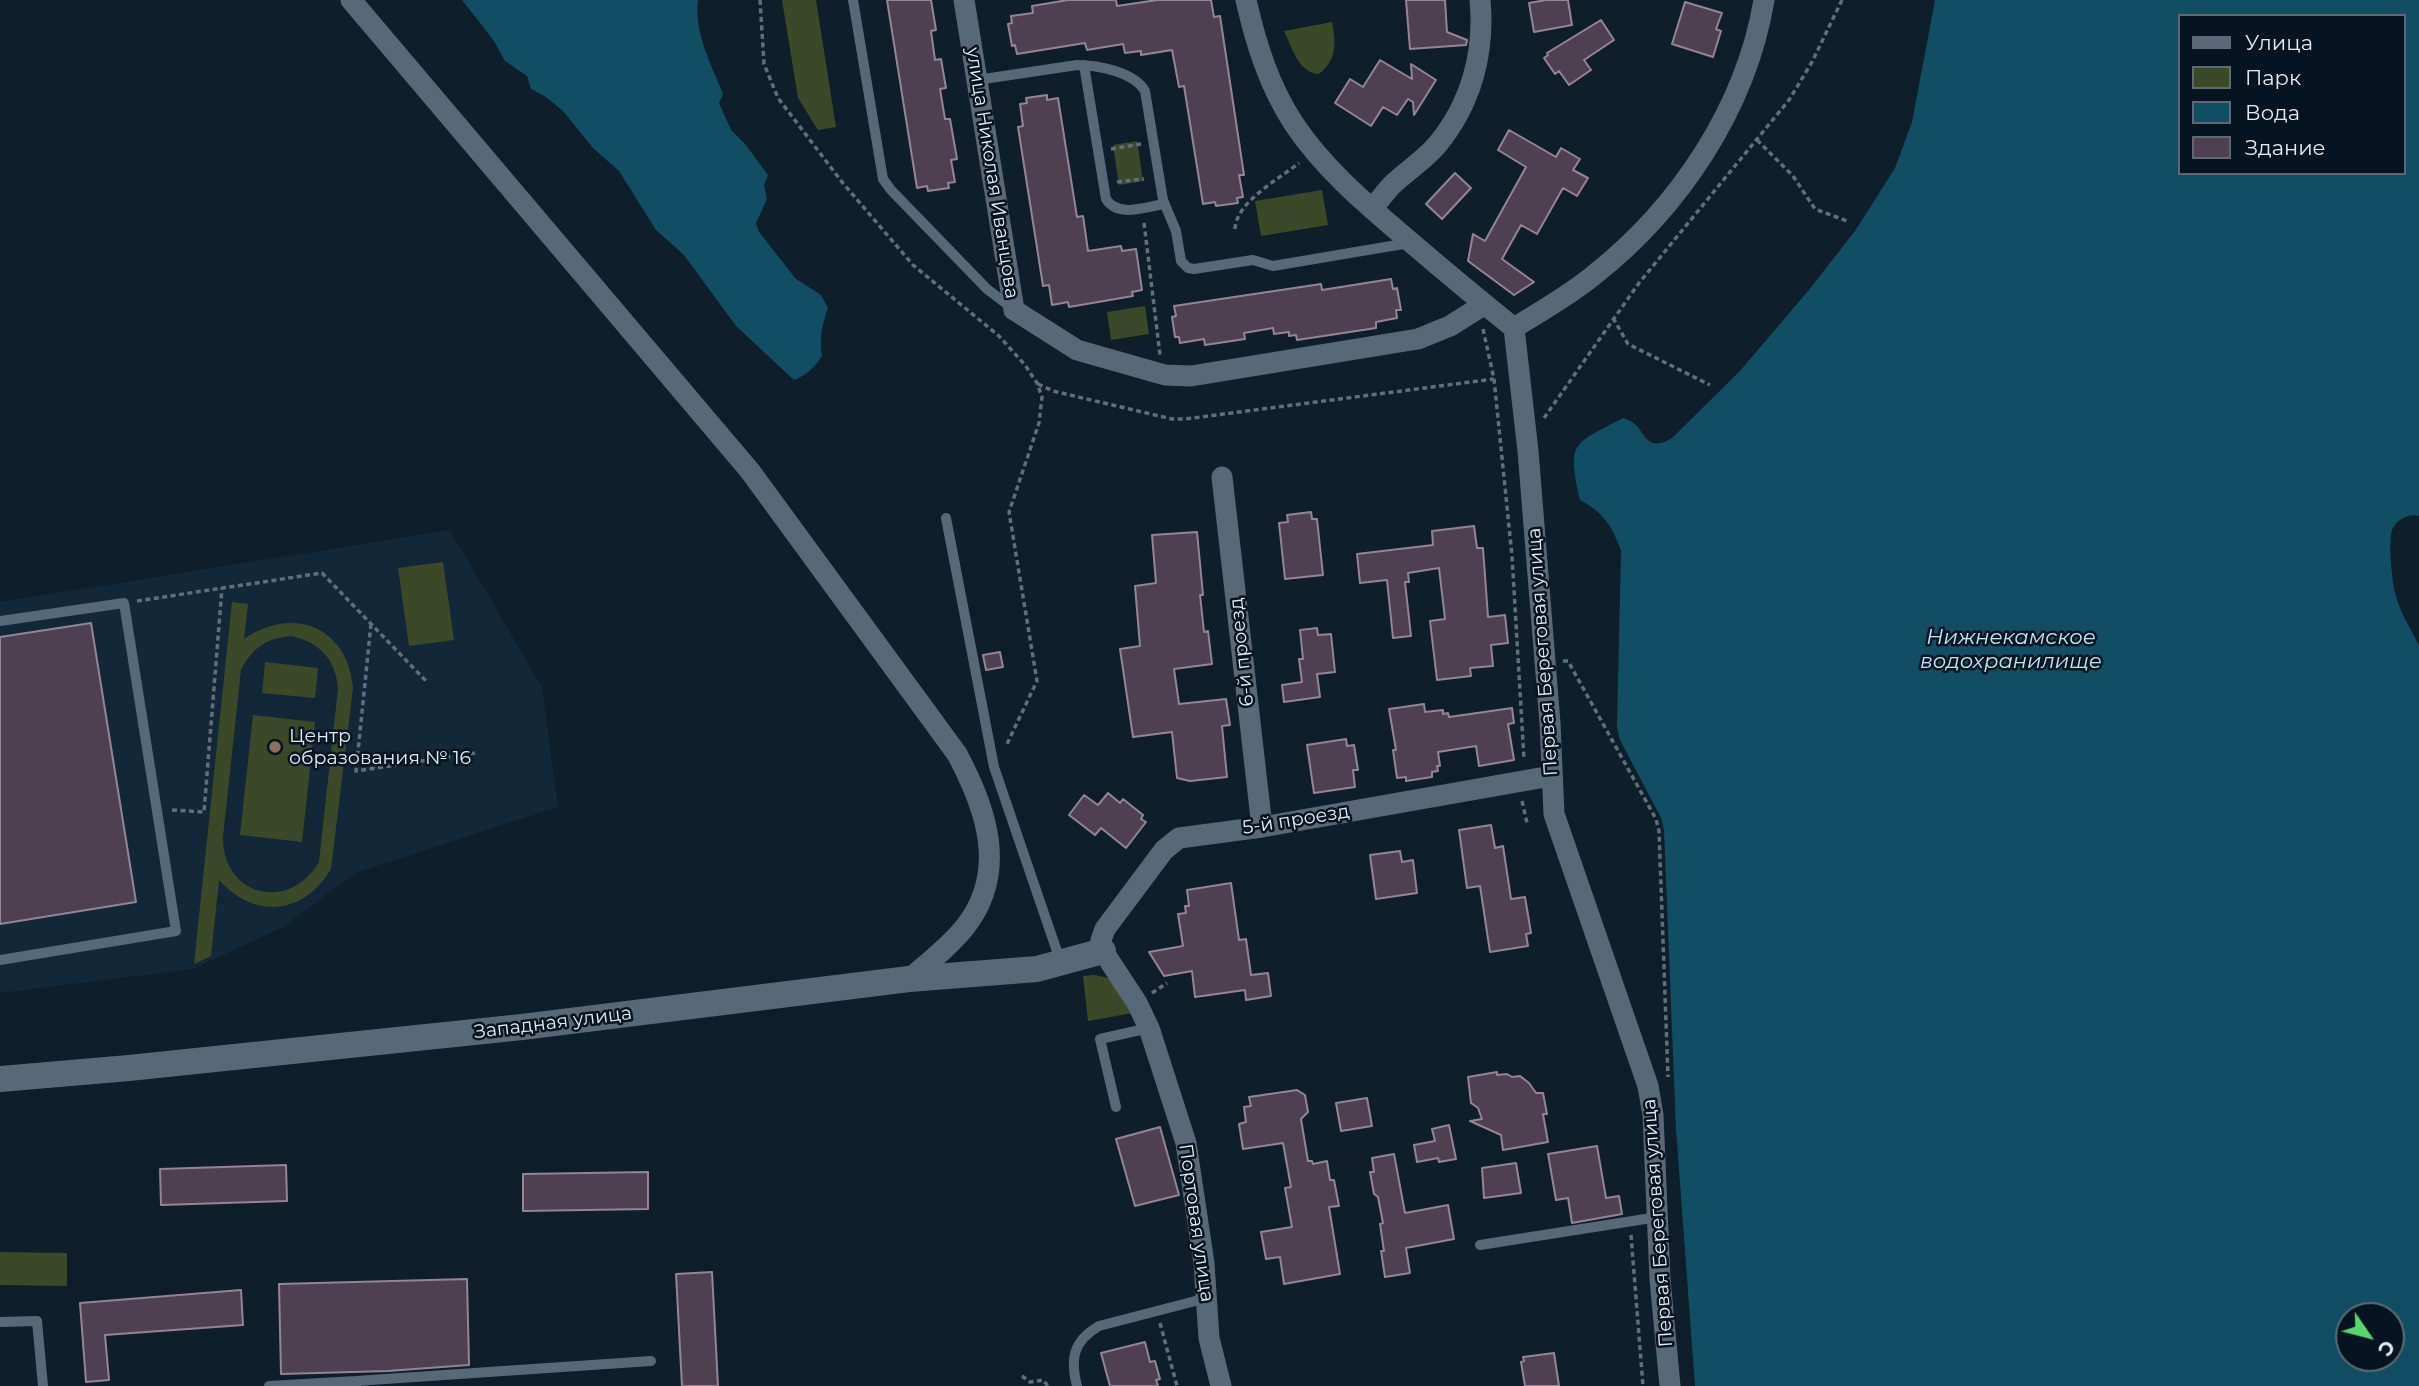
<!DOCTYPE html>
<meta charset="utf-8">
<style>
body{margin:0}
#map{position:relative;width:2419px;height:1386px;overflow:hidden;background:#0e1e2a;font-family:Montserrat,sans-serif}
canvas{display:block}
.legend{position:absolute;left:2178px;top:14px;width:228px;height:161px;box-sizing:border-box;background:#051420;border:2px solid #5d6a75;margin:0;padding:9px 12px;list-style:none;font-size:21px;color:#e2ecf5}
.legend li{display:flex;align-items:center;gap:14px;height:35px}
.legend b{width:35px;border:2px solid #5d6a75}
.north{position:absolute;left:2335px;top:1302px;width:70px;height:70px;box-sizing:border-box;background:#051420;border:2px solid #5d6a75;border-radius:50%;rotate:125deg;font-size:19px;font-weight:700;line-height:28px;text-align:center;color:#e2ecf5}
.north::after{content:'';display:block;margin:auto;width:24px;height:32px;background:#59d56f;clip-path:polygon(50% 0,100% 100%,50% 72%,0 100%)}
</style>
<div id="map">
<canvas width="2419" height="1386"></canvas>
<ul class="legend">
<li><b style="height:9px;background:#576978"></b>Улица</li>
<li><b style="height:19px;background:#3b4928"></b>Парк</li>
<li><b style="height:19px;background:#114e64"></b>Вода</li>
<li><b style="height:19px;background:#4f4051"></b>Здание</li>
</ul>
<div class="north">С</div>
</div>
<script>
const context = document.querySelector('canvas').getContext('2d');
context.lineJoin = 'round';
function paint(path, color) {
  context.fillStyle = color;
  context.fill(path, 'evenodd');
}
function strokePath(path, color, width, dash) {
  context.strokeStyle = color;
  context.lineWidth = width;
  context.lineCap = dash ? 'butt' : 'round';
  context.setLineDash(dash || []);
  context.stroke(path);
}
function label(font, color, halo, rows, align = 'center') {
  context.font = font + ' Montserrat,sans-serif';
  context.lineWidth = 5;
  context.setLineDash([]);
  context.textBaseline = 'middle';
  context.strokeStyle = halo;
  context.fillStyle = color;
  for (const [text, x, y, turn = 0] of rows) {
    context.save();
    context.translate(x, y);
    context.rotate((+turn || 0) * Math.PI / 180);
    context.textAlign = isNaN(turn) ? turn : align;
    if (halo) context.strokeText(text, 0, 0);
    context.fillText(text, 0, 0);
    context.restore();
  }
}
paint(new Path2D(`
 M450,530L542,687L558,807L355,873L283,927L193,969L0,993V602Z`), '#122838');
paint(new Path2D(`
 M782,0H816L836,127L818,130L798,98Z
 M1332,22C1336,43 1337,60 1319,74C1298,73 1292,47 1284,31Z
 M1137,141L1143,181L1119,185L1113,145Z
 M1322,190L1328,225L1261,236L1255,201Z
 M1145,306L1149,334L1111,340L1107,312Z
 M443,562L454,640L409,646L398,568Z
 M232,602L248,604L244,639C293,605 348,627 353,688L331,869C303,916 254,919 219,880L211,956L194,964ZM291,636C320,642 336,660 338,689L319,862C289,913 222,896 223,837L241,670C252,648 267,638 291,636Z
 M265,662L318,668L315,698L262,693Z
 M253,715L315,722L302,842L240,835Z
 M1095,975L1109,978L1133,1013L1088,1021L1083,976Z
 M0,1252L67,1253V1286L0,1285Z`), '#3b4928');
paint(new Path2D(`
 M462,0H698C694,33 711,64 723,94L719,103L731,130L746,145L768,175L764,185L767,199L756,223L759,232L796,279L821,295L828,308C822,325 819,338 822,356C814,368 807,375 794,380L736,326L684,255L656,230L619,171L593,148L563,111L546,97L531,89L527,76L505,61L494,41Z
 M1935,0H2419V516C2409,513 2396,520 2392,530C2388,542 2392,584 2396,596C2400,613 2412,630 2419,646V1386H1695L1676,1129L1664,830L1661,818L1620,740L1617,727L1621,551C1613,527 1603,512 1580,500C1567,441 1572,445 1623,418C1648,424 1641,456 1672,438L1739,372L1808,291L1855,231L1895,168L1912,122ZM2179,16H2403V173H2179ZM2349,1316H2391V1358H2349Z`), '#114e64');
const building = new Path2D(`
 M887,0H931L936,30L931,31L935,60L941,59L946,88L940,89L945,119H950L957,159L951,160L955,182L948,183L949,188L928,191L927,186L917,188Z
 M1068,0H1116L1117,6L1157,0H1211L1214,17L1220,16L1244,175H1239L1243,197L1237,198L1238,203L1216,206L1215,202L1203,204L1184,86L1179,87L1172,50L1141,55V51L1125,53L1123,44L1087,50L1085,43L1017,54L1015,45L1012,46L1008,24L1012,23L1011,16L1033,13L1032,6Z
 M1406,0H1445L1447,32L1467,40L1466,45L1410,49Z
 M1546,0H1568L1572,25L1534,32L1529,3Z
 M1685,2L1722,13L1716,29L1721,31L1713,57L1672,44Z
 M1601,20L1614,40L1584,60L1591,70L1569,85L1559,71L1555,74L1544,58L1548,55L1547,53Z
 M1380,60L1412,79L1411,64L1436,80L1414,115L1413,102L1408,99L1397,115L1383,107L1371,126L1335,103L1350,79L1363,87Z
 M1047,95V100L1058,98L1077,217L1083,216L1088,251L1121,246L1122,251L1136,249L1142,290L1132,292L1133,296L1069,307L1068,302L1052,305L1049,285L1043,286L1018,127L1023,126L1020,104L1027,103L1026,98Z
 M1509,130L1556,157L1561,148L1580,159L1573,170L1588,178L1577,196L1563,188L1537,234L1521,225L1502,259L1534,282L1514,295L1468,261L1473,234L1485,241L1526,167L1498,150Z
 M1455,173L1471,188L1442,219L1426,204Z
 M1391,279L1393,289L1397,288L1401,310H1396L1397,318L1376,322V328L1297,340L1296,335L1289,336V332L1274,334L1273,328L1244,333L1245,339L1205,345L1204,339L1180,343L1179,337H1175L1172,317L1176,316L1174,306L1321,284L1322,290Z
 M1311,512L1312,519H1317L1323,575L1285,579L1279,523L1288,522L1287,515Z
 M1474,526L1477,548H1483L1488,617L1505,615L1508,643L1491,645L1493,666L1470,668L1471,676L1437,680L1430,621L1445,619L1439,568L1408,573L1409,582H1405L1411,636L1393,638L1387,580L1360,583L1357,554L1433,545L1432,531Z
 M1197,532L1203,595H1200L1204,632L1208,631L1212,664L1174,669L1179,704L1226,699L1230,725L1222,726L1227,777L1190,781L1177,778L1172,732L1133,737L1120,649L1140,646L1135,586L1156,583L1152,535Z
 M91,623L136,902L0,924V637Z
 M1317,628L1318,635L1331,634L1335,672L1317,674L1320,697L1284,702L1282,685L1302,682L1299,659H1303L1300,630Z
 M1000,652L1003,667L986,670L983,655Z
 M1424,704L1425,712L1443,710V714L1448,713L1449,717L1512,708L1514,723L1508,724L1514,760L1479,766L1476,746L1438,752L1440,766H1437L1438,771L1432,772V777L1406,781V777L1397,778L1393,750H1396L1389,709Z
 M1346,739L1347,746L1354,745L1358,770H1353L1355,787L1314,793L1307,745Z
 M1108,793L1120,803L1123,799L1143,815L1141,819L1146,822L1126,848L1101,828L1095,835L1069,815L1084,795L1098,805Z
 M1491,825L1495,848L1503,846L1511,899L1525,897L1531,933L1526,934L1528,946L1490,952L1480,886L1467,888L1459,830Z
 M1400,851L1402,862L1413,860L1417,893L1376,899L1370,855Z
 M1231,883L1239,940L1246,939L1251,975L1268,973L1271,996L1246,1000L1245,990L1195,997L1192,971L1164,976L1149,952L1183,946L1178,914L1186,913L1185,906H1189L1187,890Z
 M1497,1072V1075L1507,1074L1512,1077L1520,1076L1529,1083L1536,1093H1543L1547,1114H1543L1548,1142L1503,1150L1501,1135L1470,1121L1482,1119L1478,1108L1471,1103L1468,1077Z
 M1297,1090L1305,1095L1308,1112L1301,1119L1308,1161H1312L1313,1164L1327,1161L1330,1180H1334L1339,1206L1329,1207L1340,1274L1284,1284L1280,1257L1266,1259L1261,1232L1292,1227L1285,1188L1291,1187L1283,1143L1243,1149L1239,1124L1246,1122L1244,1107L1251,1106L1249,1097Z
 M1367,1098L1372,1126L1341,1131L1336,1103Z
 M1449,1125L1456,1159L1439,1162L1438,1158L1417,1162L1414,1145L1435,1141L1432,1129Z
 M1160,1127L1179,1195L1135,1206L1116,1139Z
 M1597,1146L1606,1198L1619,1196L1622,1214L1572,1223L1568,1198L1556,1200L1548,1154Z
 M1394,1154L1405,1213L1448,1205L1454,1239L1406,1248L1410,1273L1385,1277L1381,1251H1384L1380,1224L1383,1223L1378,1197L1374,1194L1370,1172H1374L1372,1158Z
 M1516,1163L1521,1193L1484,1198L1482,1168Z
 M286,1165L287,1201L161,1205L160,1169Z
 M648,1172V1209L523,1211V1174Z
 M712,1272L718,1386H682L676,1274Z
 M467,1279L469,1365L388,1371L281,1374L279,1284Z
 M241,1290L243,1325L105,1335L109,1380L86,1382L80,1303Z
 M1145,1342L1150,1362L1155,1361L1160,1379L1156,1380L1158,1386H1110L1101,1353Z
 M1554,1353L1559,1386H1525L1521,1362L1524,1361L1523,1357Z`);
paint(building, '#4f4051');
strokePath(building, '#948496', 2);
strokePath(new Path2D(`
 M760,0L764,64L778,98L842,182L913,265L999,336L1025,365L1037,383L1042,397L1039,423L1009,512L1037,681L1006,746
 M1757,140L1793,176L1815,209L1847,221
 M1111,149L1141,144
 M1117,182L1144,179
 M1144,223L1160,355
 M1235,229C1236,202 1279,179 1299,163
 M1613,318L1628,344L1710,385
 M1483,329L1494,379L1512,556L1524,759
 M1038,384L1053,391L1172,419H1185L1494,379
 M1544,418L1639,283L1789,100L1812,62L1842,0
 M137,601L322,573L427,682
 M371,624L356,771L475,753
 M1563,661H1568L1656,819L1659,831L1668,1077
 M1522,801L1527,823
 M172,810L204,812L222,588
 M1152,993L1167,983
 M1631,1235L1643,1386
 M1160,1323L1177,1386
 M1022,1376L1030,1382L1043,1380L1048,1386`), '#626f7a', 3.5, [5, 3.5]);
strokePath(new Path2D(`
 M853,0L883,179L891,190L987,289L1012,308
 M1084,65L1106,199C1118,218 1145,207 1164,204
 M977,80L1077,65C1098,65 1134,72 1145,91L1163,200L1176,231L1181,261L1188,268L1194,269L1253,260L1273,266L1409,243
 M946,518L994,767L1061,963
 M0,621L124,603L176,931L0,960
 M1116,1107L1100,1039L1149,1028
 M1480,1245L1658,1217
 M0,1322L37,1321L43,1386
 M269,1386L356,1381
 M356,1386V1381L651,1361
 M1077,1386C1070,1359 1073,1341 1099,1326L1207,1298`), '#576978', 10);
strokePath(new Path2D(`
 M351,0L750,471L957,754C987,810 1008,872 965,927C949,947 929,962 909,979
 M964,0L1014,310L1077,350L1165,375L1191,376L1418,339L1450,326L1485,304
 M1246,0C1256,44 1269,86 1294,124C1324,169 1366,204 1407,239C1442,269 1478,299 1514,328
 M1372,209C1379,201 1385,192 1393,184C1407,171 1424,160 1437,145C1471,104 1485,53 1480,0
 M1514,328L1528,451L1550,723L1554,814L1648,1086L1653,1115L1660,1279L1670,1386
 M1514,328C1541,311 1570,295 1594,275C1679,208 1746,108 1764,0
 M1222,477L1262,827
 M1221,1386L1209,1338L1204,1263L1186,1143L1149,1028L1137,1003L1103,951L1101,940L1105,929L1164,850L1179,838L1262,827L1551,776`), '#576978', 21);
strokePath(new Path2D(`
 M0,1079L129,1068L522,1027L909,979L1037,969L1103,951`), '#576978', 26);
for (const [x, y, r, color] of [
 [275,747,7,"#8d6e63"]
]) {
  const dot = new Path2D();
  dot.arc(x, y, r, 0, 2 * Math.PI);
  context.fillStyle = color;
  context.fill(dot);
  strokePath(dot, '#051420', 2.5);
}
label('19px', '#e2ecf5', '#051420', [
 ["улица Николая Иванцова",992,173,81],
 ["6-й проезд",1242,652,-96],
 ["Первая Береговая улица",1543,652,-94],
 ["5-й проезд",1296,820,-9],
 ["Западная улица",553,1023,-7],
 ["Портовая улица",1196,1223,82],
 ["Первая Береговая улица",1658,1223,-94]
]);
label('19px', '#e2ecf5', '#051420', [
 ["Центр",289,736],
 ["образования № 16",289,758]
], 'left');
label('italic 21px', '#bfe5f7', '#051420', [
 ["Нижнекамское",2011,638],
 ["водохранилище",2011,662]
]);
</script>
